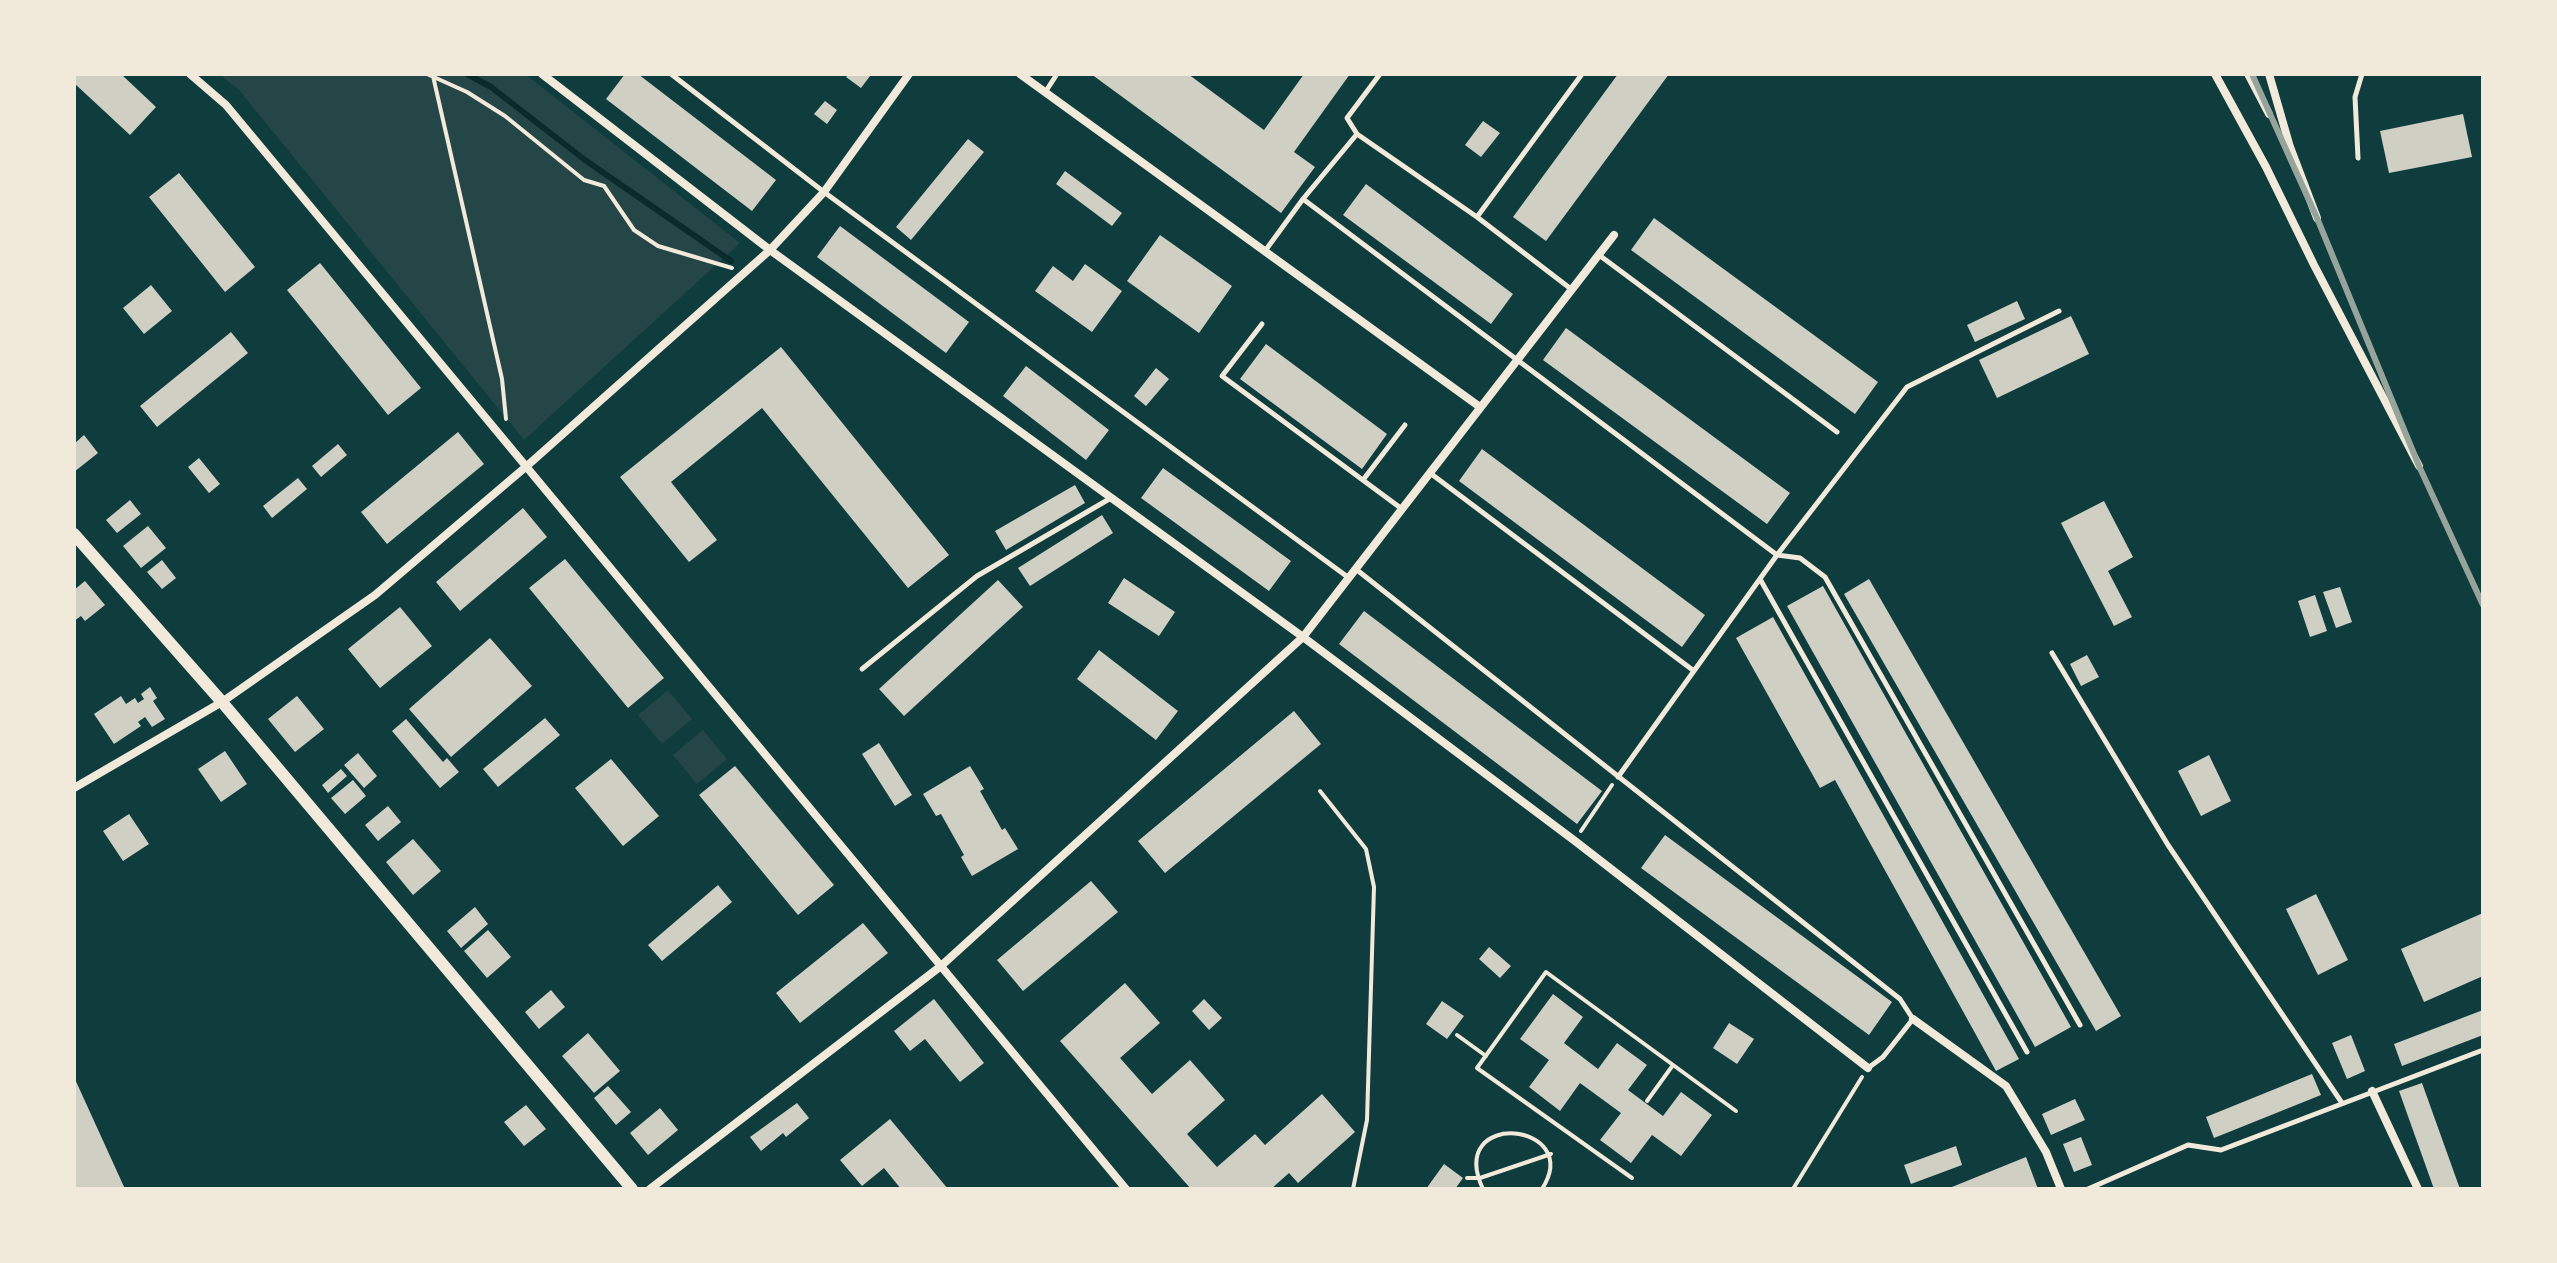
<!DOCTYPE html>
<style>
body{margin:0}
#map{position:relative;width:2557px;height:1263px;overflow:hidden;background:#0f3d3e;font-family:Helvetica,sans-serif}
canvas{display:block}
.frame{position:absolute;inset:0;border:76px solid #f1e9da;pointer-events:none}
</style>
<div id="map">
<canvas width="2557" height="1263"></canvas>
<div class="frame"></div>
</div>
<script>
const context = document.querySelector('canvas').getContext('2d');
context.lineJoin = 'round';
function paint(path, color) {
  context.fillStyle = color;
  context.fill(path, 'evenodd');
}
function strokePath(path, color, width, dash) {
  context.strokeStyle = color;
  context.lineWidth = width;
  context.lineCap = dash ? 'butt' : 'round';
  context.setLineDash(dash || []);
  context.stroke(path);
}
paint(new Path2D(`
 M219,74H525L740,243L524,440L239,90Z
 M668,690L692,719L662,744L638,715Z
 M703,730L727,759L697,784L673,755Z`), '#244646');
strokePath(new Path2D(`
 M467,74L491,87L585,160L731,261`), '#0a2a2b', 6);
paint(new Path2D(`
 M74,74H121L156,107L130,135L74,83Z
 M625,74H638L776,180L752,211L606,99Z
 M849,74H867L870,76L861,88L846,77Z
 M1091,74H1188L1264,130L1304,74H1350L1294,152L1315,167L1281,213Z
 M1618,74H1669L1546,241L1513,217Z
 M825,101L837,110L827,124L814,114Z
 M2463,114L2472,157L2389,173L2380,131Z
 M1483,121L1500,133L1481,157L1465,145Z
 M968,139L984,152L911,240L896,227Z
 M1065,171L1122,213L1112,226L1056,184Z
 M179,173L255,267L225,292L149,197Z
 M1366,184L1513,294L1491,324L1343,215Z
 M1654,218L1878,382L1855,414L1631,250Z
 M840,226L969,322L946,353L817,257Z
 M1160,235L1232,286L1199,333L1127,281Z
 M320,263L421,388L388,415L287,290Z
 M1085,264L1122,291L1092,332L1035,291L1053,266L1073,281Z
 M151,285L172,311L144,334L123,308Z
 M2017,301L2025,319L1975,342L1967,325Z
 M2071,316L2089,354L1997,398L1979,360Z
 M1566,328L1790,493L1767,524L1543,360Z
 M231,332L248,353L157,427L140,406Z
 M1266,344L1387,434L1362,469L1240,379Z
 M781,347L949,555L908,588L762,408L671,482L717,540L689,562L620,477Z
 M1026,366L1109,430L1086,460L1003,396Z
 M1156,368L1169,379L1146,406L1134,396Z
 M458,432L484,464L387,544L361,512Z
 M84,435L98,453L74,472V444Z
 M338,444L347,455L321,477L312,466Z
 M1482,449L1705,615L1682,647L1459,481Z
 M199,458L220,484L209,493L188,467Z
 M1163,468L1291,561L1269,591L1141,498Z
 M298,478L307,489L272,518L263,506Z
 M1075,485L1085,503L1006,550L995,531Z
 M130,500L141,514L117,533L106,520Z
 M2104,501L2133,557L2108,571L2132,617L2114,626L2061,523Z
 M523,508L547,537L460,611L436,582Z
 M1102,515L1113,533L1030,586L1018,568Z
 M148,526L166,548L141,568L123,546Z
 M565,559L664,678L628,708L529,588Z
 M162,560L176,578L162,589L147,572Z
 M1124,578L1175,612L1159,636L1108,603Z
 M1869,579L2121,1016L2096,1031L1844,594Z
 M998,580L1023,607L904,716L879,689Z
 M85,581L105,605L85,621L81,616L74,621V590Z
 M1823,586L2071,1027L2035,1047L1787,606Z
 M2340,587L2352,622L2336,628L2323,592Z
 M2315,595L2327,631L2310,637L2298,601Z
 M400,607L432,646L380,688L348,649Z
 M1364,611L1602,791L1577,824L1339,644Z
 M1773,617L2019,1059L1996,1071L1835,780L1820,788L1736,638Z
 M490,638L532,686L451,757L409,709Z
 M1099,650L1178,711L1156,740L1077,679Z
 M2087,655L2099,677L2081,686L2070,664Z
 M150,687L157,698L153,701L165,719L152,727L145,717L138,722L141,726L114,744L94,714L121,696L126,704L135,698L138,703L144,699L141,694Z
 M297,696L324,729L295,752L268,719Z
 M1294,711L1321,744L1165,873L1138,841Z
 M545,718L560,735L498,787L483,769Z
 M406,719L443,762L447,758L459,772L440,788L392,731Z
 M879,743L912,795L895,806L862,754Z
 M225,751L247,784L221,802L198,769Z
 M358,753L377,776L364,788L344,765Z
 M2209,755L2231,801L2201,816L2178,771Z
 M611,759L659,816L623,846L575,788Z
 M735,766L834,885L798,915L699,795Z
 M970,766L984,789L980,791L1002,830L1005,828L1018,849L972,876L961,857L964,855L941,814L936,816L923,794Z
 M341,769L347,776L328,793L322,785Z
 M353,780L366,796L345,814L331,798Z
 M388,806L401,822L378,841L365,825Z
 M129,814L149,844L123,861L103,831Z
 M1665,835L1892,1002L1869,1035L1641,868Z
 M413,839L441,871L413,895L386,862Z
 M1091,881L1118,912L1023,991L997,960Z
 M718,885L732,902L662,961L648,945Z
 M2316,894L2348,960L2318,975L2286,909Z
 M475,907L488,924L461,948L447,931Z
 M2483,913V976L2424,1002L2401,949Z
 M863,923L888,953L800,1023L776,993Z
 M488,930L511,957L487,978L464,951Z
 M1489,947L1511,966L1500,978L1479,959Z
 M1125,983L1160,1023L1120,1058L1152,1094L1190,1060L1225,1100L1187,1134L1217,1167L1255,1134L1265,1145L1322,1094L1355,1132L1298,1183L1289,1173L1271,1189H1191L1060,1041Z
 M551,990L565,1007L539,1029L525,1012Z
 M1553,994L1583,1017L1564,1043L1598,1069L1617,1043L1647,1065L1628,1090L1663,1116L1681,1092L1712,1115L1681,1156L1652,1135L1631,1163L1600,1140L1621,1113L1580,1083L1560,1111L1529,1087L1549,1060L1520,1039Z
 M934,999L984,1063L960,1082L925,1039L910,1051L894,1031Z
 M1204,999L1222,1018L1209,1030L1192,1011Z
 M1442,1001L1464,1016L1447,1039L1426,1024Z
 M2483,1010V1035L2402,1066L2394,1044Z
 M1729,1023L1754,1039L1737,1064L1713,1048Z
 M588,1033L620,1071L594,1093L562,1056Z
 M2351,1035L2365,1071L2347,1079L2332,1043Z
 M2312,1074L2321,1095L2214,1138L2206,1117Z
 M74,1077L125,1189H74Z
 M2422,1083L2460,1189H2434L2399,1091Z
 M608,1086L631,1112L616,1125L594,1098Z
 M2075,1099L2085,1120L2051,1135L2042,1114Z
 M797,1103L809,1118L786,1137L783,1133L761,1151L750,1137Z
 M526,1105L546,1129L524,1146L504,1122Z
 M660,1108L678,1130L648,1155L630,1133Z
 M890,1119L948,1189H901L884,1168L862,1186L840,1160Z
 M2081,1137L2092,1165L2074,1172L2063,1144Z
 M1956,1146L1962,1165L1911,1184L1904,1165Z
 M2026,1157L2038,1189H1947Z
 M1444,1164L1463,1178L1455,1189H1426Z`), '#cfcfc3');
strokePath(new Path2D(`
 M427,74L467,92L505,116L584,180L604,186L634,230L658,246L732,268
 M433,76L502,379L506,419
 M1320,791L1366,849L1374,887L1367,1120L1353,1189
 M1581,831L1612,785
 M1457,1035L1486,1056
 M1647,1101L1673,1065
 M1467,1178H1480L1551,1154
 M1632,1178L1477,1068L1546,972L1736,1111
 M1483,1189C1445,1108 1585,1122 1542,1189
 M1793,1189L1862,1077`), '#f1e9da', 4);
strokePath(new Path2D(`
 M671,74L824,192L1349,578
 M1046,91L1057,74
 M1357,134L1347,118L1380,74
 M2358,158L2355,97L2362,74
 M1303,199L1777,555L1800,558L1825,577L2080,1025
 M1477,217L1582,74
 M1265,251L1303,199L1357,134L1477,217L1571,289
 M1599,255L1837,432
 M1262,324L1222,376L1402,509
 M1430,473L1694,671
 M1363,480L1405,425
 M1357,570L1900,999L1913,1019L1883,1057L1868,1068
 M1760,579L2027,1052
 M2052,653L2168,845L2342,1103
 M862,669L977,576L1111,498
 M1618,777L1777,555L1907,387L2059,311
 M2088,1189L2188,1145L2221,1150L2483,1050`), '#f1e9da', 5);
strokePath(new Path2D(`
 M190,74L226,105L1126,1189
 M542,74L770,250L1303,637L1575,841L1868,1068
 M1020,74L1480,407
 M2215,74L2266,167L2314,265L2419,466
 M2248,74L2269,114
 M2269,74L2290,147L2317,218
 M74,788L222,702L375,595L528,465L770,250L824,192L909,74
 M1913,1019L2006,1086L2046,1152L2061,1189
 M2372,1091L2418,1189
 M650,1189L941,966L1303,637L1614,235`), '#f1e9da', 8);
strokePath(new Path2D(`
 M74,534L222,702L632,1189`), '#f1e9da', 12);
strokePath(new Path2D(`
 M2252,74L2317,218L2419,466L2483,605`), '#97a49c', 6);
</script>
